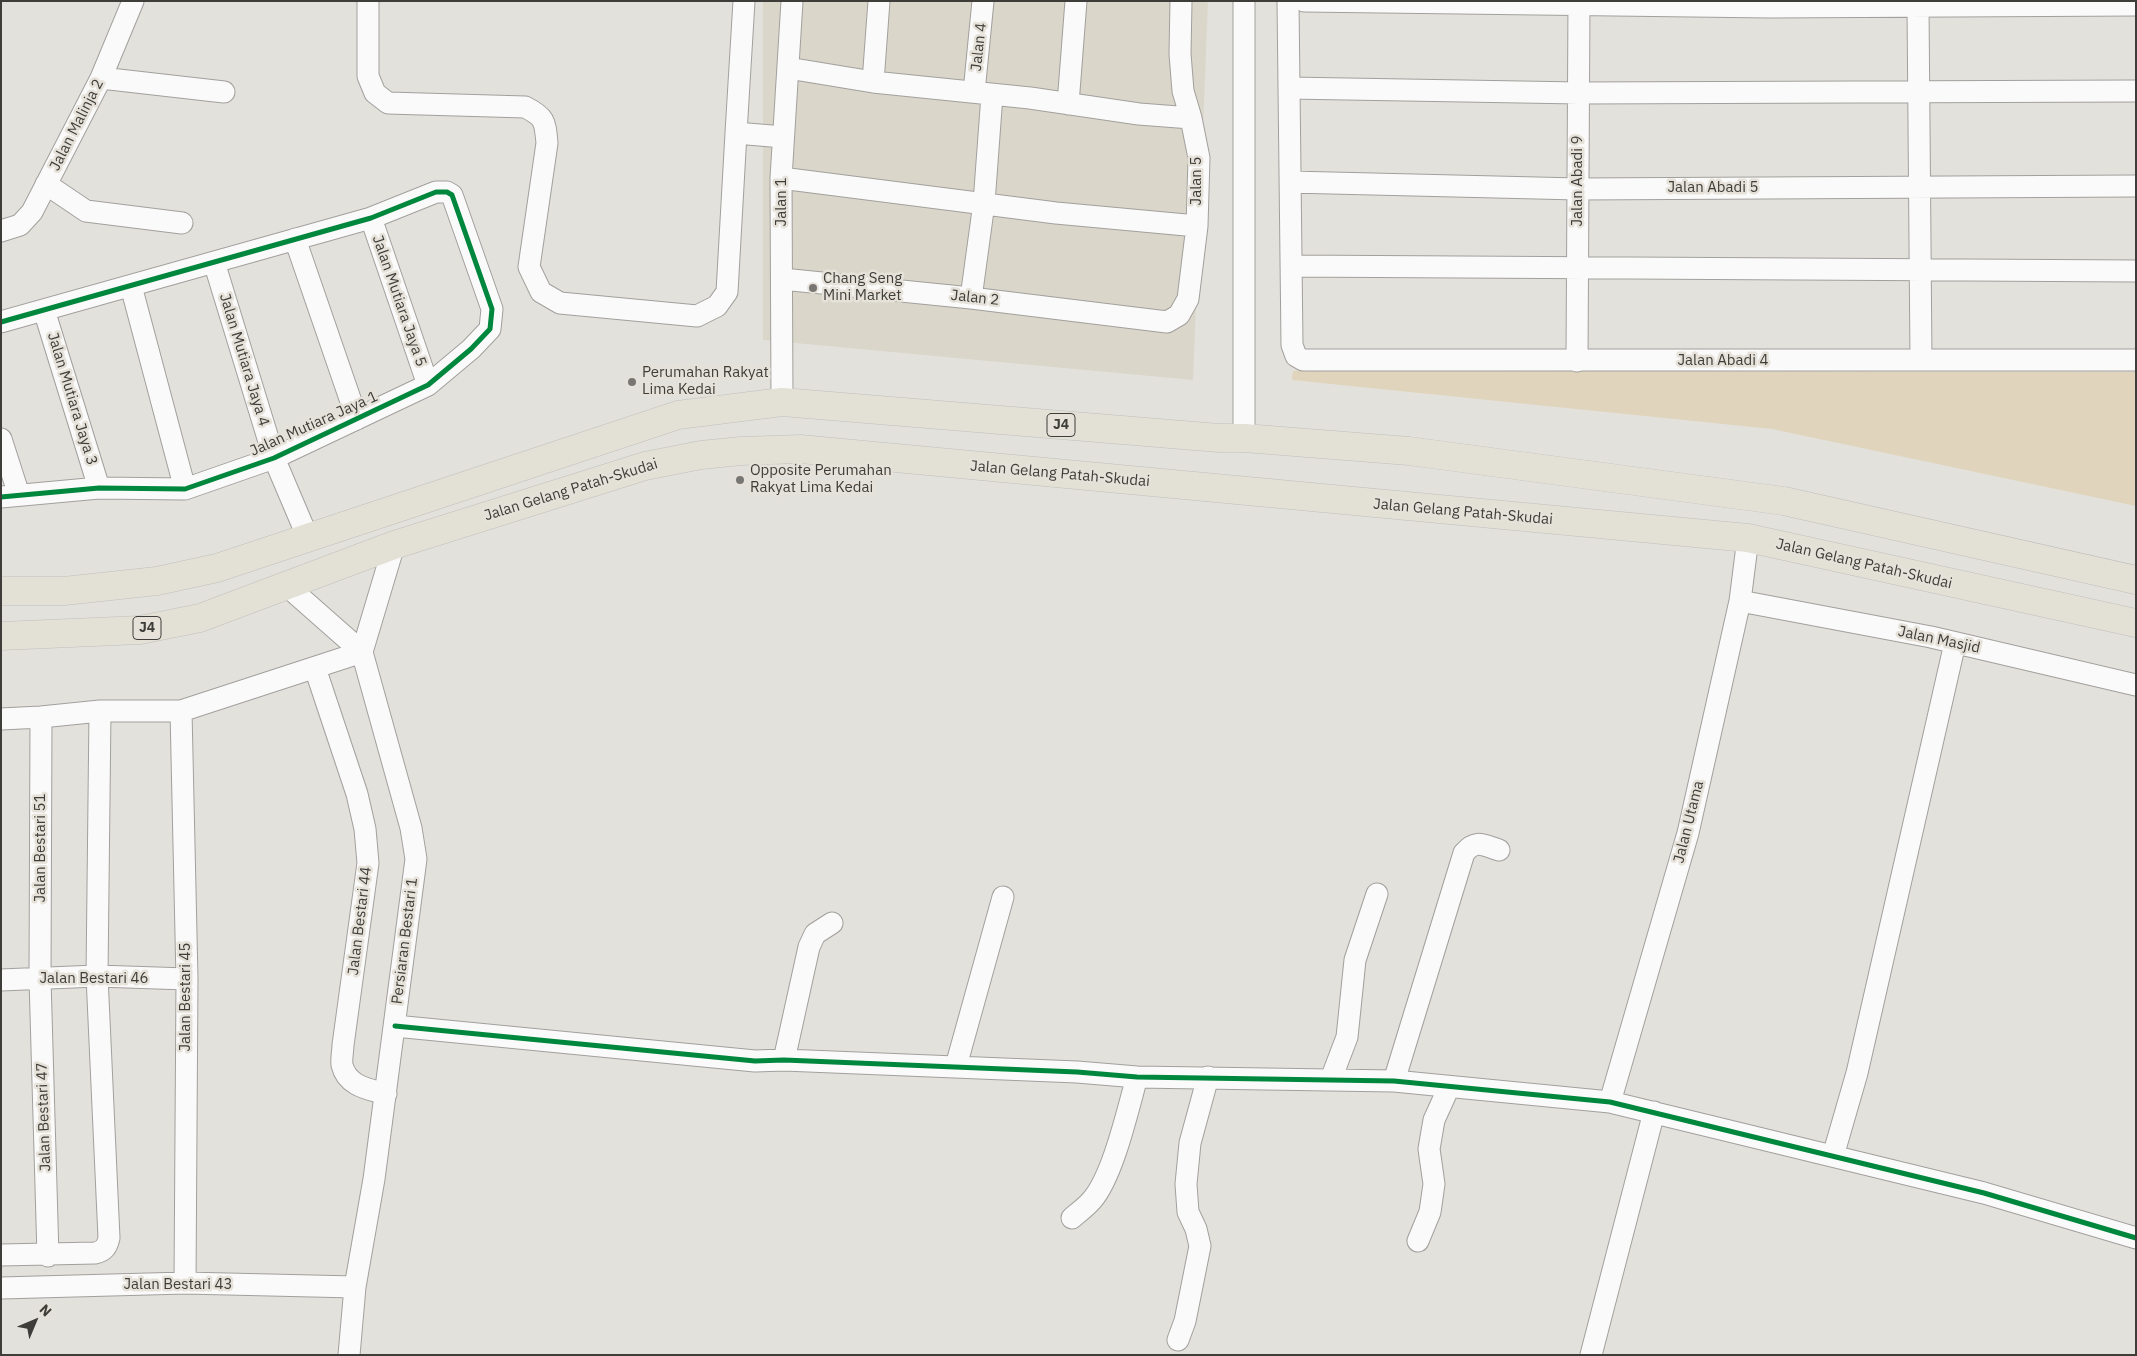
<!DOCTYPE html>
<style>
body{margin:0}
#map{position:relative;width:2137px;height:1356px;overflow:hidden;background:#e3e1dc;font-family:"IBM Plex Sans",sans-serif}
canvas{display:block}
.frame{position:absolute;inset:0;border:2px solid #3e3d39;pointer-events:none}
.north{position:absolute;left:10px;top:1296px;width:50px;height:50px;-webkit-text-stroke:4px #e6e2d9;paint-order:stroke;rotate:45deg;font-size:14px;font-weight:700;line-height:20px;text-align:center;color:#3e3d39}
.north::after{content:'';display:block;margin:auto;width:18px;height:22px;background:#3e3d39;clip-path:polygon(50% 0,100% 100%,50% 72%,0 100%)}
</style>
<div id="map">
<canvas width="2137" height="1356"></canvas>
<div class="frame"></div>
<div class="north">N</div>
</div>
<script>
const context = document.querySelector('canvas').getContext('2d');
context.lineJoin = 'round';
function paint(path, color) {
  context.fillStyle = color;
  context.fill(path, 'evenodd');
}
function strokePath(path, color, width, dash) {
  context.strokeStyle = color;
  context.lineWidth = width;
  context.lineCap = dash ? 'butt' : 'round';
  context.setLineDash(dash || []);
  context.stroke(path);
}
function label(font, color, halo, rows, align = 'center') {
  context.font = font + ' "IBM Plex Sans",sans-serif';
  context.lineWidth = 5;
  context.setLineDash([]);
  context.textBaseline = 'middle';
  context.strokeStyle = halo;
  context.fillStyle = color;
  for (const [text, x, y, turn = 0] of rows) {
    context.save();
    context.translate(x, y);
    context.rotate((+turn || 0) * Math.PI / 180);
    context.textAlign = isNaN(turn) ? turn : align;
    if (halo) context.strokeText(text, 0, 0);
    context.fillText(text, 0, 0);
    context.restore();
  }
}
paint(new Path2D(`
 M763,1H1208L1193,380L763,340Z`), '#dad6ca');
paint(new Path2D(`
 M1293,371L2136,372V506L1772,429L1292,380Z`), '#e0d5bc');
const minor = new Path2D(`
 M368,1V76L375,93L388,103L525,107C545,117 545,121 547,143L529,267L541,292L560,303L697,316L717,306L727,292L736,133L783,137
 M1244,1V438
 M1288,1L1292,345L1296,356L1303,360H2136
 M1304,1L1770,7L2136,5
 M1918,6L1921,360
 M788,68L873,82L1030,98L1139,114L1191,118
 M101,78L224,92
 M873,82L879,1
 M1289,88L1579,93L2136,91
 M974,92L983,1
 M1068,104L1076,1
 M736,133L744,1
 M781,178L1056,213L1197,226
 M1290,182L1578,189L2136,186
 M46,184L86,211L182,223
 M371,218L428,385
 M1,231L20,225L32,212L101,78L133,1
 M295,239L357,419
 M214,262L274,458L308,538
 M1291,266L2136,271
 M782,279L971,298L1167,322L1179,315L1188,299L1197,226L1199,158L1191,118L1183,91L1180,54L1181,1
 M131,286L185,489
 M971,298L984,203L992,95
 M44,310L99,488
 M1,322L371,218L436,192H447L452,195L492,309L490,329L471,349L428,385L274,458L185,489L99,488L1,497
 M1577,361L1579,1
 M782,402L781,178L792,1
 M1,439L19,495
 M286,585L362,652
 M1740,601L1931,637L2136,685
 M315,668L357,794L365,829L368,863L343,1045C343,1051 341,1059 342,1065C347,1086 368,1089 386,1094
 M181,711L187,979L185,1283
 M41,717L40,979L48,1256
 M1,719L41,717L100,711H181L362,652
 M1,980L97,976L187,979
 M395,1026L755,1061L784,1060L1077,1072L1137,1077L1394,1081L1610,1102L1984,1193L2136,1238
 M784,1060L809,947L815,934L832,923
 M956,1066L1003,897
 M1331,1079L1347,1037L1355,960L1377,894
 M1394,1081L1464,853C1476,839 1483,845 1499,850
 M1610,1102L1688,833L1740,601L1748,538
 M1833,1156L1857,1073L1955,643
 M1072,1218C1079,1212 1086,1207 1092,1200C1113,1176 1128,1109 1137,1077
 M1418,1241L1430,1212L1434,1184L1429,1149L1434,1120L1449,1087
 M1,1255L95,1253C104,1251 107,1247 109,1238L97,976L100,711
 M1,1288L185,1283L355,1287
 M1178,1340L1185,1321L1200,1246L1196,1229L1188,1212L1186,1184L1190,1143L1208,1077
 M349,1355L355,1287L374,1179L416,859L411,828L362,652L394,545
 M1591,1355L1654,1112`);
const major = new Path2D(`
 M1,591H64L157,581L217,568L678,415L782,402L1219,438H1244L1409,451L1784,501L2136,580
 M1,636L140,630L200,618L394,545L645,466L701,455L741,451L800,449L1748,538L2136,623`);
strokePath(minor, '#a2a09d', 23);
strokePath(major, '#c0bfbc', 29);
strokePath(minor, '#fbfafa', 21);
strokePath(major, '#e3e0d6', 28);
strokePath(new Path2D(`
 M1,322L371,218L436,192H447L452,195L492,309L490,329L471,349L428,385L274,458L185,489L99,488L1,497
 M395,1026L755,1061L784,1060L1077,1072L1137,1077L1394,1081L1610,1102L1984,1193L2136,1238`), '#00873e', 5);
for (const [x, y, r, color] of [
 [813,288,5,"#787672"],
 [632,382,5,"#787672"],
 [740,480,5,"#787672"]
]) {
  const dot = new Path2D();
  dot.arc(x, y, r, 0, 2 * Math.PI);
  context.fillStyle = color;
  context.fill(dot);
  strokePath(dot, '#e6e2d9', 2);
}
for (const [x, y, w] of [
 [1061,425,28],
 [147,628,28]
]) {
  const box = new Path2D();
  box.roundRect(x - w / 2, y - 11.5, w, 23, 4);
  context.fillStyle = '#e6e2d9';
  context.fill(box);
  strokePath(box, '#3e3d39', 1);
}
label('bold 14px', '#3e3d39', null, [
 ["J4",1061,425],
 ["J4",147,628]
]);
label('15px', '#3e3d39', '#e6e2d9', [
 ["Jalan 4",979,47,-84],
 ["Jalan Malinja 2",77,125,-63],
 ["Jalan 5",1197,181,-90],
 ["Jalan Abadi 9",1578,181,-90],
 ["Jalan Abadi 5",1713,188],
 ["Jalan 1",782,202,-90],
 ["Jalan 2",975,298,6],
 ["Jalan Mutiara Jaya 5",399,301,71],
 ["Jalan Mutiara Jaya 4",244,360,73],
 ["Jalan Abadi 4",1723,361],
 ["Jalan Mutiara Jaya 3",72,399,73],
 ["Jalan Mutiara Jaya 1",314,424,-24],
 ["Jalan Gelang Patah-Skudai",1060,474,5],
 ["Jalan Gelang Patah-Skudai",571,490,-17],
 ["Jalan Gelang Patah-Skudai",1463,512,5],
 ["Jalan Gelang Patah-Skudai",1864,564,13],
 ["Jalan Masjid",1939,640,12],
 ["Jalan Utama",1689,822,-76],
 ["Jalan Bestari 51",41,848,-90],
 ["Jalan Bestari 44",360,921,-83],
 ["Persiaran Bestari 1",405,941,-83],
 ["Jalan Bestari 46",94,979],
 ["Jalan Bestari 45",186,997,-90],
 ["Jalan Bestari 47",44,1117,-92],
 ["Jalan Bestari 43",178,1285]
]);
label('15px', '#3e3d39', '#e6e2d9', [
 ["Chang Seng",823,279],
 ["Mini Market",823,296],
 ["Perumahan Rakyat",642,373],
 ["Lima Kedai",642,390],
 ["Opposite Perumahan",750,471],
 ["Rakyat Lima Kedai",750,488]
], 'left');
</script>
